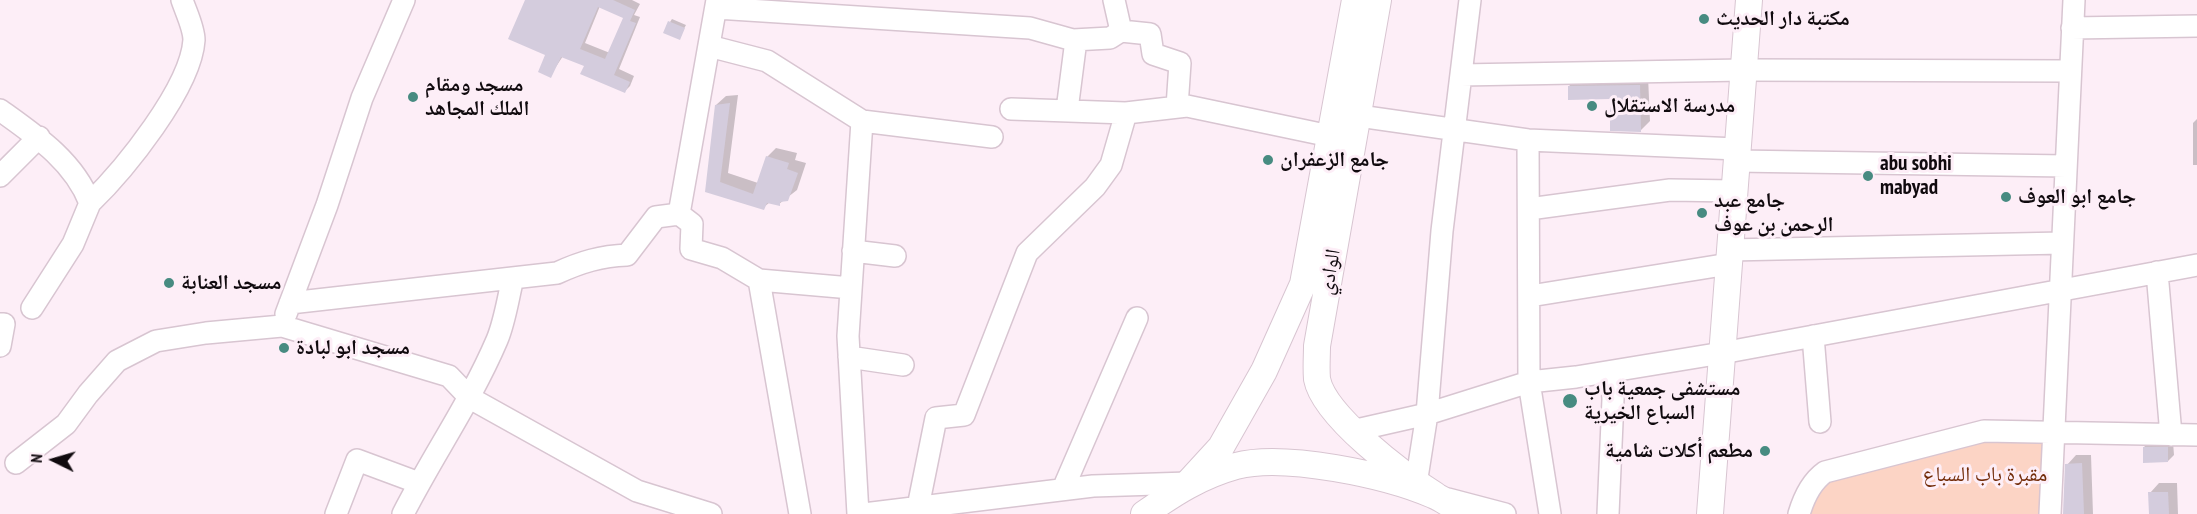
<!DOCTYPE html>
<meta charset="utf-8">
<style>
body{margin:0}
#map{position:relative;width:2197px;height:514px;overflow:hidden;background:#fdeef7;font-family:"PT Sans Narrow",sans-serif}
canvas{display:block}
.north{position:absolute;left:24px;top:430px;width:60px;height:60px;-webkit-text-stroke:4px #fdeef7;paint-order:stroke;rotate:275deg;font-size:16px;font-weight:700;line-height:24px;text-align:center;color:#100a0e}
.north::after{content:'';display:block;margin:auto;width:21px;height:27px;background:#100a0e;clip-path:polygon(50% 0,100% 100%,50% 72%,0 100%)}
</style>
<div id="map">
<canvas width="2197" height="514"></canvas>
<div class="north">N</div>
</div>
<script>
const context = document.querySelector('canvas').getContext('2d');
context.lineJoin = 'round';
function paint(path, color) {
  context.fillStyle = color;
  context.fill(path, 'evenodd');
}
function strokePath(path, color, width, dash) {
  context.strokeStyle = color;
  context.lineWidth = width;
  context.lineCap = dash ? 'butt' : 'round';
  context.setLineDash(dash || []);
  context.stroke(path);
}
function label(font, color, halo, rows, align = 'center') {
  context.font = font + ' "PT Sans Narrow","Noto Naskh Arabic",sans-serif';
  context.lineWidth = 6;
  context.setLineDash([]);
  context.textBaseline = 'middle';
  context.strokeStyle = halo;
  context.fillStyle = color;
  for (const [text, x, y, turn = 0] of rows) {
    context.save();
    context.translate(x, y);
    context.rotate((+turn || 0) * Math.PI / 180);
    context.textAlign = isNaN(turn) ? turn : align;
    if (halo) context.strokeText(text, 0, 0);
    context.fillText(text, 0, 0);
    context.restore();
  }
}
paint(new Path2D(`
 M1985,435L2045,444L2039,514H1810L1816,493L1839,475Z`), '#fcd4c5');
paint(new Path2D(`
 M527,0H632L640,4L634,15L640,17L619,69L634,76L630,86L624,92L586,65L563,56L550,76L547,54ZM600,6L625,17L610,53L585,43Z
 M672,19L686,25L679,38L670,22Z
 M1648,76L1650,121L1640,131L1611,97L1569,86L1579,77Z
 M738,95L728,173L758,183L767,157L776,148L797,153L795,160L806,163L797,190L779,204L770,202L763,208L706,191L716,105L726,96Z
 M2197,119V165H2193V123Z
 M2150,441L2173,442L2174,455L2168,461L2144,447Z
 M2076,455H2091L2093,514H2066L2067,465Z
 M2159,483H2177L2178,514H2150V493Z`), '#0003');
paint(new Path2D(`
 M525,0H613L635,10L630,21L636,23L614,75L630,82L625,93L580,74L584,66L561,57L551,78L538,72L545,55L508,39ZM598,7L623,18L605,59L580,49Z
 M668,21L685,28L680,40L663,33Z
 M1640,85L1641,132L1610,131V99L1568,100V86Z
 M730,103L720,182L753,194L766,156L789,163L787,169L798,173L788,201L780,202V206L767,203L764,210L705,192L715,105Z
 M2143,447H2168V462L2143,463Z
 M2082,463L2084,514H2063L2065,464Z
 M2148,492H2168L2169,514H2149Z`), '#d4ccdd');
const minor = new Path2D(`
 M717,0L679,214L692,224L691,249L722,258L759,280L800,514
 M1114,0L1121,31
 M716,8L1030,28L1073,40L1110,38L1121,31L1150,34L1153,54L1180,63L1177,107
 M2072,28L2197,26
 M709,46L767,61L862,121L848,336L858,514
 M1461,75L1743,70L2070,71
 M1011,109L1126,113
 M0,110C35,135 74,161 90,203L73,244L32,308
 M1067,110L1076,40
 M1359,116L1528,140L1737,149
 M862,121L992,137
 M1528,140L1529,382L1550,514
 M1736,161L2066,166
 M0,176L39,137
 M90,203C124,170 191,88 194,40C194,28 186,12 182,0
 M1529,209L1670,190L1734,191
 M1730,250L2062,243
 M853,251L895,256
 M2157,272L2171,435
 M759,280L851,288
 M1530,296L1729,264
 M290,303L557,273C581,262 601,256 627,255L656,217L679,214
 M286,314L327,205L362,98L404,0
 M0,324H4L0,346
 M1813,336L1820,422
 M849,357L903,365
 M1352,431L1427,414L1529,382L1576,377L1722,353L2197,265
 M16,463L66,424L88,394L117,361L156,341L206,333L282,326L449,376L470,398L637,491L711,514
 M1416,484L1427,414L1442,231L1470,0
 M1063,489L1137,318
 M1448,499L1505,514
 M918,507L936,418L964,415L1027,253L1095,187L1111,165L1126,113L1187,106L1330,136
 M336,514L357,460L419,483
 M403,514C433,455 471,401 497,340C505,321 508,298 513,278
 M864,514L1093,486L1188,483
 M1608,514L1613,399L1611,372
 M1799,514C1804,497 1811,482 1825,472L1984,431L2197,435
 M2050,514L2074,0`);
const major = new Path2D(`
 M1378,0L1317,346C1317,356 1316,368 1317,379C1324,416 1403,475 1435,495
 M1188,483L1221,447L1264,371L1303,284L1355,0
 M1144,514C1174,493 1200,476 1236,466C1284,453 1387,475 1433,495C1444,499 1454,508 1464,514
 M1710,514L1749,0`);
strokePath(minor, '#d8c5d1', 24);
strokePath(major, '#d8c5d1', 28);
strokePath(minor, '#fff', 21);
strokePath(major, '#fff', 26);
for (const [x, y, r, color] of [
 [1704,19,6,"#478b81"],
 [413,97,6,"#478b81"],
 [1592,106,6,"#478b81"],
 [1268,160,6,"#478b81"],
 [1868,176,6,"#478b81"],
 [2006,197,6,"#478b81"],
 [1702,213,6,"#478b81"],
 [169,283,6,"#478b81"],
 [284,348,6,"#478b81"],
 [1570,401,8,"#478b81"],
 [1765,451,6,"#478b81"]
]) {
  const dot = new Path2D();
  dot.arc(x, y, r, 0, 2 * Math.PI);
  context.fillStyle = color;
  context.fill(dot);
  strokePath(dot, '#fdeef7', 2);
}
label('bold 21px', '#100a0e', '#fdeef7', [
 ["مكتبة دار الحديث",1716,19],
 ["مسجد ومقام",425,85],
 ["الملك المجاهد",425,109],
 ["مدرسة الاستقلال",1604,106],
 ["جامع الزعفران",1280,160],
 ["abu sobhi",1880,164],
 ["mabyad",1880,188],
 ["جامع ابو العوف",2018,197],
 ["جامع عبد",1714,201],
 ["الرحمن بن عوف",1714,225],
 ["مسجد العنابة",181,283],
 ["مسجد ابو لبادة",296,348],
 ["مستشفى جمعية باب",1584,389],
 ["السباع الخيرية",1584,413],
 ["مطعم أكلات شامية",1753,451,"right"]
], 'left');
label('21px', '#100a0e', '#fdeef7', [
 ["الوادي",1330,272,-80]
]);
label('21px', '#722b08', '#fdeef7', [
 ["مقبرة باب السباع",1985,475]
]);
</script>
